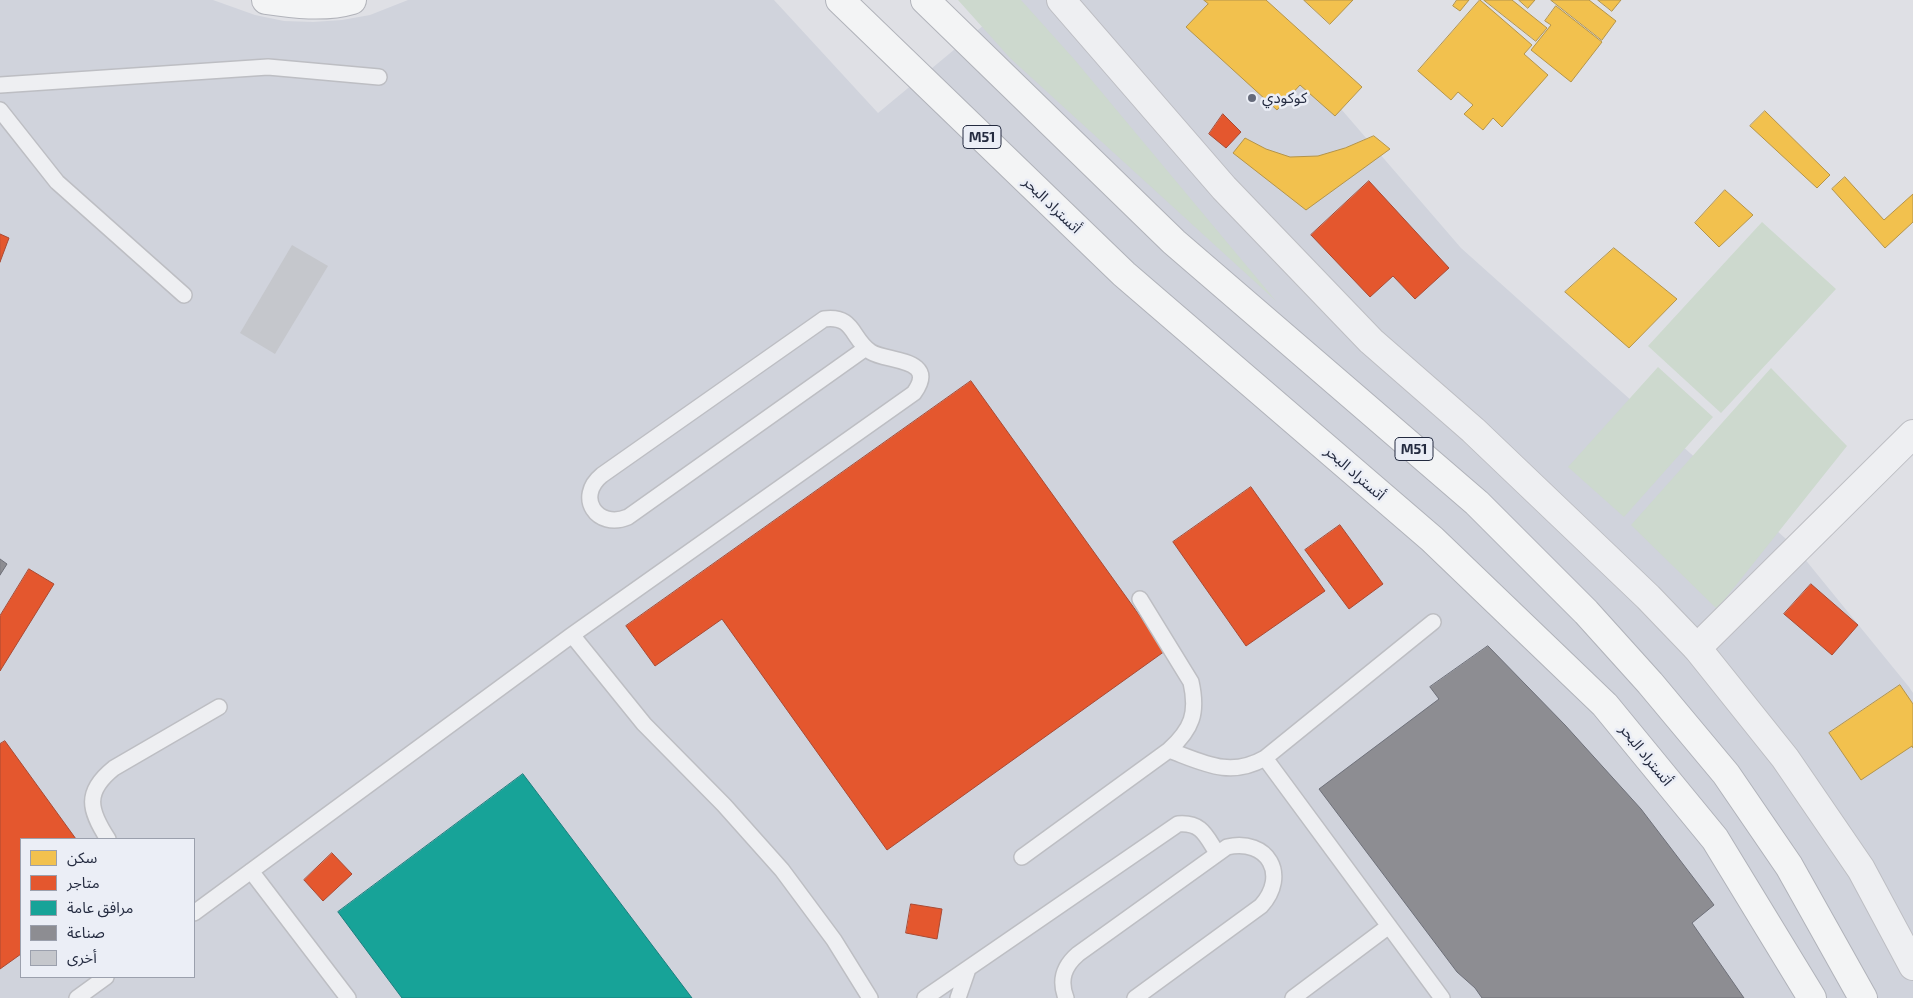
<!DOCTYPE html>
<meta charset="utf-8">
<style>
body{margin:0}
#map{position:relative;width:1913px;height:998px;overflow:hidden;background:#dfe0e5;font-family:"Exo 2","Noto Sans Arabic",sans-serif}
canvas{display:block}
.legend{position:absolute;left:20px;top:838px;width:175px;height:140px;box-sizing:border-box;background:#ebeef6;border:1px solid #9ba0ad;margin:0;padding:6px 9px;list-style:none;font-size:15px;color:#242b40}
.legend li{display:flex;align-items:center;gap:10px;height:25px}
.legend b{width:25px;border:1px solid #9ba0ad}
</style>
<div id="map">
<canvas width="1913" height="998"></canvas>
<ul class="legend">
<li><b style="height:14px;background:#f2c14e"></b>سكن</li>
<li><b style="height:14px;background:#e4572e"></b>متاجر</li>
<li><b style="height:14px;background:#17a398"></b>مرافق عامة</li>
<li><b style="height:14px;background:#8d8d92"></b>صناعة</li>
<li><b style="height:14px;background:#c5c7cc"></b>أخرى</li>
</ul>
</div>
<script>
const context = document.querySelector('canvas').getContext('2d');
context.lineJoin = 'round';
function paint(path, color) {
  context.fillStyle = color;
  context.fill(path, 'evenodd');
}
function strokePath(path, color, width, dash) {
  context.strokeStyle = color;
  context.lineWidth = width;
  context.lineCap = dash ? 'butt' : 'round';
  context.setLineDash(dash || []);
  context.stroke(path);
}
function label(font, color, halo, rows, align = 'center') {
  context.font = font + ' "Exo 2","Noto Sans Arabic",sans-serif';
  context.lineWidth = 5;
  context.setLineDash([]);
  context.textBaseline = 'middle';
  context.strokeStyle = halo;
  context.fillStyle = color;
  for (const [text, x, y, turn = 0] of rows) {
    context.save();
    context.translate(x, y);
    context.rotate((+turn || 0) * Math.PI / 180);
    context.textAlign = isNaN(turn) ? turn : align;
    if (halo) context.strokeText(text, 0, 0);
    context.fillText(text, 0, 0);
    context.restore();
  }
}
paint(new Path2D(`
 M0,0H213L255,15L284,21L313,22L342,20L370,15L408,0H774L878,113L1014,0H1247L1461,248L1795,547L1909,687L1913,693V998H0ZM21,839H194V977H21Z`), '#d0d3dc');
paint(new Path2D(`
 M958,0H1021L1074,59L1276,301L1010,58Z
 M1762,222L1836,289L1721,413L1648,346Z
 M1658,367L1713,417L1624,517L1568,467Z
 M1771,368L1847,446L1717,609L1631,525Z`), '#cdd9ce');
const homes = new Path2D(`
 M1204,0H1266L1362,87L1335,116L1300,85L1277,110L1186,27L1208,4Z
 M1304,0H1353L1330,24Z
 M1457,0H1469L1460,11L1453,6Z
 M1480,0L1532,45L1524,54L1548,75L1502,127L1493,118L1483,130L1464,114L1473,105L1458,92L1451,100L1418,71Z
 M1484,0H1512L1547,28L1536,41Z
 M1519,0H1535L1528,8Z
 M1551,0H1589L1616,21L1602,40Z
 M1598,0H1621L1612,11Z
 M1556,6L1602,42L1571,82L1531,50L1551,25L1545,21Z
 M1765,111L1830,175L1817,188L1750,126Z
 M1374,136L1390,149L1306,210L1233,153L1245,138L1266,149L1290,157L1318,156L1345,148Z
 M1845,177L1884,220L1913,194V222L1885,248L1832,189Z
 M1725,190L1753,215L1719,247L1695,223Z
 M1614,248L1677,299L1629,348L1565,292Z
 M1900,685L1913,704V748L1912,746L1861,780L1829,733Z`);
paint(homes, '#f2c14e');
strokePath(homes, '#b4944a', 1);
const shops = new Path2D(`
 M1223,114L1241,132L1226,148L1209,134Z
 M1369,181L1449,268L1415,299L1393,276L1370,297L1311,235Z
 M0,234L9,238L0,262Z
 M971,381L1165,651L887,850L722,619L655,666L626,626Z
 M1251,487L1325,591L1246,646L1173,542Z
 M1340,525L1383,584L1349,609L1305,550Z
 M29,569L54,584L0,671V616Z
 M1811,584L1858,625L1832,655L1784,614Z
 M5,741L76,839H21V954L0,969V744Z
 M332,853L352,874L323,901L304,880Z
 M911,904L942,909L937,939L906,933Z`);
paint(shops, '#e4572e');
strokePath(shops, '#aa4a33', 1);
const public = new Path2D(`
 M523,774L692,998H402L338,912Z`);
paint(public, '#17a398');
strokePath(public, '#1b7f7e', 1);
const industry = new Path2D(`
 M0,559L7,564L0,575Z
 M1488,646L1565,725L1641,809L1699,885L1714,905L1692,923L1744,998H1482L1475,988L1457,972L1319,789L1439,699L1430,687Z`);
paint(industry, '#8d8d92');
strokePath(industry, '#6e7079', 1);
paint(new Path2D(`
 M292,245L328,266L275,354L240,333Z`), '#c5c7cc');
const service = new Path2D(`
 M0,85L268,67L379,77
 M0,110L57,182L184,295
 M572,635L644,724L724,805L782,870L834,940L870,998
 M1169,750C1204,763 1230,778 1265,758L1433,622
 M1265,758L1442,998
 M108,839C89,810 84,792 114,768L219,707
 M1022,857L1169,750C1192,729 1198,713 1191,682L1140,599
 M251,871L348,998
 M194,913L572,635L914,393C939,358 887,362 871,352C851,339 855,315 824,319L602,475C575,497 597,530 628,517L866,348
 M77,998L106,977
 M925,998L1178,824C1202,822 1206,836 1217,853
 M958,998L968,969
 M1066,998C1059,980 1064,966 1078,954L1227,847C1268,838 1289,875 1261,906L1135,998
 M1293,998L1389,926`);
const minor = new Path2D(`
 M1697,648L1913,434`);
const tertiary = new Path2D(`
 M1061,0L1224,188L1371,341L1473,430L1648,597L1697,648L1785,758L1861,869L1913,966`);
const motorway = new Path2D(`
 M266,0C293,4 325,8 352,0
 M840,0L1124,274L1432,539L1605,705L1715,839L1812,998
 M925,0L1174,242L1477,503L1586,612L1650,683L1726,774L1789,866L1863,998`);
strokePath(service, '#bdbec3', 18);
strokePath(minor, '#bdbec3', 30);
strokePath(tertiary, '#bdbec3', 30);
strokePath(motorway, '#b1b3ba', 30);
strokePath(service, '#eeeff2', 15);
strokePath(minor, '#eeeff2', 28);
strokePath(tertiary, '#eeeff2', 28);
strokePath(motorway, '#f3f4f5', 28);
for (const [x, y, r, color] of [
 [1252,98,5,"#656a7a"]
]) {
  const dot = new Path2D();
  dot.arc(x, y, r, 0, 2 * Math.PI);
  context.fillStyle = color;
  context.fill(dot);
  strokePath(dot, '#ebeef6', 2);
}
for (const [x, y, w] of [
 [982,137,38],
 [1414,449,38]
]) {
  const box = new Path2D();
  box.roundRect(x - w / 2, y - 11.5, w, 23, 4);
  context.fillStyle = '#ebeef6';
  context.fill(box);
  strokePath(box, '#242b40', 1);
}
label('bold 14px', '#242b40', null, [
 ["M51",982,137],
 ["M51",1414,449]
]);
label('15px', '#242b40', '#ebeef6', [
 ["كوكودي",1262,98]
], 'left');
label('15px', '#242b40', '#ebeef6', [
 ["أتستراد البحر",1052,205,44],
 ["أتستراد البحر",1355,473,41],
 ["أتستراد البحر",1646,755,51]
]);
</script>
